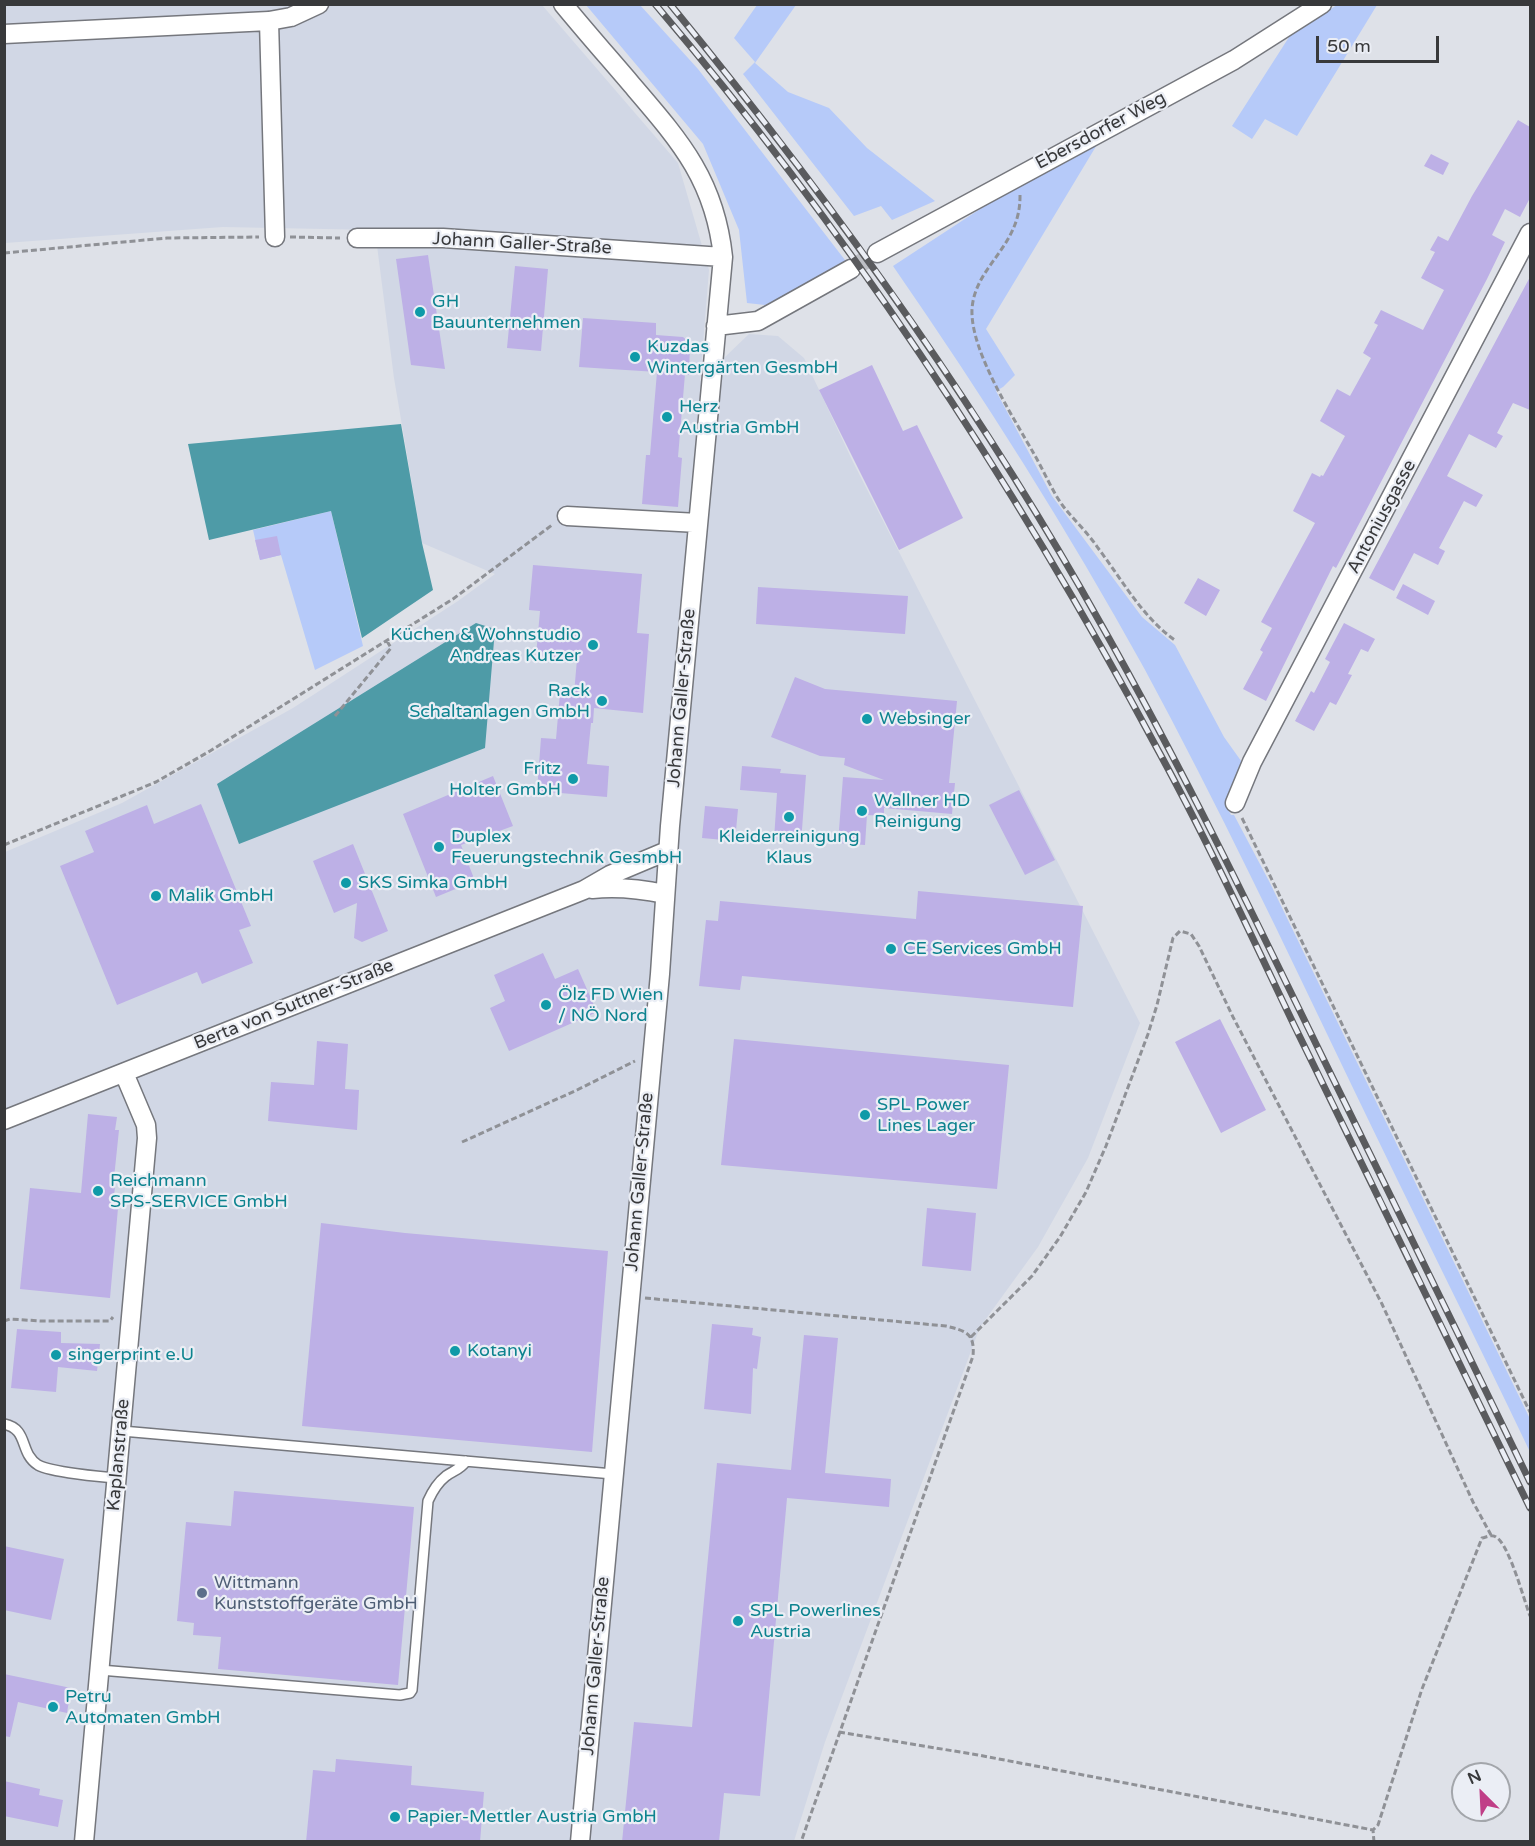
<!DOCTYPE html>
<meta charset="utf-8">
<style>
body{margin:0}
#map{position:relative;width:1535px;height:1846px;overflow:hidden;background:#dee1e8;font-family:"Varela Round",sans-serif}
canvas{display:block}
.frame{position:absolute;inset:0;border:6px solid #38393b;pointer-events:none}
.north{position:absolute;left:1451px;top:1762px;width:60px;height:60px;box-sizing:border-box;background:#ebeef5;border:2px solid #a3a6ab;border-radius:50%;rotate:336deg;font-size:16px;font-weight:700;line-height:24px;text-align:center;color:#38393b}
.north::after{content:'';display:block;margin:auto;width:21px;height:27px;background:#c03e87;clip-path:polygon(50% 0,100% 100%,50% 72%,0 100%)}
.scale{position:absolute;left:1316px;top:36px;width:123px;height:27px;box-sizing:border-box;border:3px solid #38393b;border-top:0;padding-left:8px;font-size:18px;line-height:21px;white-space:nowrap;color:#38393b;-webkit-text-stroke:4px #ebeef5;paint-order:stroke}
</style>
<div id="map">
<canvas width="1535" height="1846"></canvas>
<div class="frame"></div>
<div class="north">N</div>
<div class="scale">50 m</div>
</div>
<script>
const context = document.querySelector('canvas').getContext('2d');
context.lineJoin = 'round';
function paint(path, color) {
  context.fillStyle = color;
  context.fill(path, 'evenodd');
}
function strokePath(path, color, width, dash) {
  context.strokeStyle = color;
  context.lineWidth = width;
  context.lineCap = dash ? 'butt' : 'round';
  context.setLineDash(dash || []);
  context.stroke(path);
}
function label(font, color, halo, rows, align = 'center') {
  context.font = font + ' "Varela Round",sans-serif';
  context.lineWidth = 4.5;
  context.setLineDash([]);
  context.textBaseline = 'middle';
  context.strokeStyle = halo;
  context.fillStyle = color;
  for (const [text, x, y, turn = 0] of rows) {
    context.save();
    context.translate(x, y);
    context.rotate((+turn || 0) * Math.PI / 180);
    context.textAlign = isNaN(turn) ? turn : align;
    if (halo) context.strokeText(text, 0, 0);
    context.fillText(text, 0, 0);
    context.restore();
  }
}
paint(new Path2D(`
 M5,5H542L678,163L709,270L700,381L749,334L778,336L804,358L853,462L1140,1023L1088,1158L1038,1247L980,1327L825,1742L794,1841H5V852L122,803L293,708L458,601L495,574L422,543L394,378L375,230L223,227L5,243Z`), '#d1d7e5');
paint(new Path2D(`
 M586,5H640L698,69L848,264L765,305L747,303L739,230L703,144Z
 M757,5H796L755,63L788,92L829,108L867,148L935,201L892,220L881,206L854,216L743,74L755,62L734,38Z
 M1337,5H1377L1297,136L1265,119L1252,139L1232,126L1291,34Z
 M1101,138L986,329L1015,375L1003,387L996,391L1052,496L1142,617L1175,645L1224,737L1244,765L1225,803L1231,815H1234L1270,883L1530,1419V1452C1472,1330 1411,1209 1352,1086C1285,946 1218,805 1144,668C1068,530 983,396 893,266L1003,194Z
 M331,511L363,646L315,670L281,555L260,560L253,530Z`), '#b6caf9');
paint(new Path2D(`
 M401,424L422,543L433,590L362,638L331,511L209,540L188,444Z
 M476,623L495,629L485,748L239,844L217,784Z`), '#4e9ba7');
paint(new Path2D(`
 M1518,120L1530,127V198L1520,217L1505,209L1492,235L1505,242L1487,279L1336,568L1333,566L1266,701L1243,689L1263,652L1260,650L1272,628L1261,622L1315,523L1293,511L1312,473L1320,477L1321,475L1323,476L1345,436L1320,421L1337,389L1350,396L1371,358L1363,353L1378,325L1374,323L1381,310L1423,330L1444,290L1421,278L1435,252L1430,250L1438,236L1448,241L1472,196Z
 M1431,154L1449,163L1443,175L1424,166Z
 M428,255L445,369L411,365L396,259Z
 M515,266L548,269L541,351L507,348Z
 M1530,277V410L1513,403L1497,433L1503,436L1496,448L1469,434L1447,476L1483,495L1476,507L1464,501L1439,548L1445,551L1438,565L1414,553L1394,591L1369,578Z
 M583,318L656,323V335L683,337L690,343L689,375L685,374L678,457L682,458L678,507L642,504L646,455H650L657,372L579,367Z
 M872,365L903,431L917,425L963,518L899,550L819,390Z
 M277,536L281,555L260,560L255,540Z
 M533,565L642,574L637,633L649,634L643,713L594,708L593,723H591L587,764L609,766L607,797L537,791L541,738L556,739L560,693L574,694L577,659L536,656L540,611L529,610Z
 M1198,578L1220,590L1206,616L1184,603Z
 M1403,584L1435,601L1428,615L1396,598Z
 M758,587L908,596L905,634L756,624Z
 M1344,623L1375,639L1368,652L1361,649L1348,674L1352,675L1336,705L1330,702L1314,731L1295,721L1311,691L1314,693L1330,662L1325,659Z
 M795,677L825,689L957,701L949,783H955L952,814L884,808V816L867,815L865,845L838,843L843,777L884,780L844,765L845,758L820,756L771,737Z
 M742,766L781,769L780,773L806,775L801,843L774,840L777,793L740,790Z
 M493,776L513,826L461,845L475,881L436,897L403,814Z
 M1019,790L1055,860L1025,875L989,805Z
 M201,804L251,926L239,930L253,963L202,984L197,972L117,1005L60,866L94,852L85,831L147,805L154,824Z
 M705,806L738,809L735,841L702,838Z
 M353,844L388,931L362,942L354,938L357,903L334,913L313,861Z
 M918,891L1083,906L1073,1007L742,976L740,990L699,986L706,920L718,921L720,901L916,919Z
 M543,953L555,979L578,969L597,1012L509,1051L490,1008L505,1001L494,975Z
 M1220,1019L1266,1110L1221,1133L1175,1042Z
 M734,1039L1009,1065L997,1189L721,1165Z
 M317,1041L348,1044L345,1089L359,1090L357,1130L268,1121L271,1082L314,1085Z
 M88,1114L117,1117L115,1130H119L114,1178H116L114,1196L119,1197L110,1298L20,1289L30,1188L81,1193Z
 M927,1208L976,1213L971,1271L922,1266Z
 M321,1223L405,1233L608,1251L592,1452L302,1426Z
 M712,1324L753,1328L752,1335L761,1337L757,1369L753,1368L751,1414L704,1409Z
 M17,1329L61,1332V1343L100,1344L97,1371L58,1367L56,1392L11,1388Z
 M804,1335L838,1338L825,1473L891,1479L889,1507L787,1498L760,1796L724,1793L719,1842H622L634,1722L692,1727L717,1463L791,1470Z
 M234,1491L414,1507L398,1685L218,1669L221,1637L193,1635L194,1623L177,1621L186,1522L231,1526Z
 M4,1546L64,1559L51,1620L4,1610Z
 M4,1674L71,1688L67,1713L18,1702L10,1737L4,1736Z
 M336,1759L412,1766L411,1785L484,1792L480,1842H306L313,1770L335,1772Z
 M4,1781L40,1789L39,1795L63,1800L58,1827L4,1816Z`), '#bdb0e6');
strokePath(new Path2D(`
 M851,269L877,253`), '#bdbfc5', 18, [18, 9]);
const service = new Path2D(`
 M4,1424C29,1429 19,1453 38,1465C50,1472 102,1477 117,1478
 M122,1431L613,1474
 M100,1670L400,1695L410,1693L412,1690L428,1501C432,1492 437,1483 446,1476C453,1471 461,1469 466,1461`);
const minor = new Path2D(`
 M563,4C586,32 609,58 632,85C680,141 715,180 723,257L670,826L660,974L580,1842
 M269,21L275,237
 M4,34L269,21L291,17L319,4
 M357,238H443L723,257
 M877,253L1234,60L1322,4
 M716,326L758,321L851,269
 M567,516L698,523
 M1235,803L1252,762L1530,233
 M592,889C617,886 641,889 665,894
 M4,1120L584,890L610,875L667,851
 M84,1842L147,1138L146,1125L124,1073`);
strokePath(service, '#75777d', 12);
strokePath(minor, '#75777d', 21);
strokePath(new Path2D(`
 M1020,195C1021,247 975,265 972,309C970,351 1014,418 1034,454C1044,471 1052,491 1063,506C1074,520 1088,533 1098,548C1123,581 1142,617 1176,641
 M290,237L340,238
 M4,253L167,238L259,237
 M335,716L391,648L387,641
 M1242,818L1530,1412
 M4,845L156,782L210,751L453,599L552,525
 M462,1142L577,1090L635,1061
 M645,1298L946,1326C966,1331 975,1333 973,1356L801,1842
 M4,1321L10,1319L41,1321H110L113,1317
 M971,1337L1032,1276L1060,1237L1086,1192L1106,1146L1148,1034L1157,1005L1173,938L1180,931L1191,934L1199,946L1233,1017L1382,1304L1473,1502L1491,1535
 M839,1732L978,1755L1373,1830
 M1374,1842L1373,1830L1378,1825L1422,1689L1482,1538C1487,1537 1492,1534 1496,1537C1509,1544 1524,1600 1530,1616`), '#8f9196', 3, [6, 3]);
strokePath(service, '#fff', 9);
strokePath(minor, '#fff', 18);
const rail = new Path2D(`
 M655,4C850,233 1017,487 1159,752C1208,842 1251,935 1295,1027C1374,1188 1452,1348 1530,1508
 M670,4C831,200 979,405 1102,626C1180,764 1249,906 1318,1048C1389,1193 1460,1337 1530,1482`);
strokePath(rail, '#5a5b5e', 7);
strokePath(rail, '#ebeef5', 4.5, [14]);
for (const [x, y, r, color] of [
 [420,312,6,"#0f9aa8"],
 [635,357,6,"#0f9aa8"],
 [667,417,6,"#0f9aa8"],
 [593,645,6,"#0f9aa8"],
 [602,701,6,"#0f9aa8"],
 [867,719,6,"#0f9aa8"],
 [573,779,6,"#0f9aa8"],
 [862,811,6,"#0f9aa8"],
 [789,817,6,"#0f9aa8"],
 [439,847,6,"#0f9aa8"],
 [346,883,6,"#0f9aa8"],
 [156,896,6,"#0f9aa8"],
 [891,949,6,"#0f9aa8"],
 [546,1005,6,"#0f9aa8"],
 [865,1115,6,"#0f9aa8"],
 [98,1191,6,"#0f9aa8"],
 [455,1351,6,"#0f9aa8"],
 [56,1355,6,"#0f9aa8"],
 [202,1593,6,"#5c6f8a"],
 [738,1621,6,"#0f9aa8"],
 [53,1707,6,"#0f9aa8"],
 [395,1817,6,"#0f9aa8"]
]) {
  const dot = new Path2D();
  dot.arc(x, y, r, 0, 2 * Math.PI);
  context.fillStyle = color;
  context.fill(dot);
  strokePath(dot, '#ebeef5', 2);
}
label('18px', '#38393b', '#ebeef5', [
 ["Ebersdorfer Weg",1101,131,-28],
 ["Johann Galler-Straße",522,244,3],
 ["Antoniusgasse",1382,517,-62],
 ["Johann Galler-Straße",682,698,-85],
 ["Berta von Suttner-Straße",294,1005,-22],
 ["Johann Galler-Straße",640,1182,-85],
 ["Kaplanstraße",119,1455,-85],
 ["Johann Galler-Straße",596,1666,-85]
]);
label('18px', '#0d838f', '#ebeef5', [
 ["GH",432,302],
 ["Bauunternehmen",432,323],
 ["Kuzdas",647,347],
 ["Wintergärten GesmbH",647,368],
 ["Herz",679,407],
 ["Austria GmbH",679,428],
 ["Küchen & Wohnstudio",581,635,"right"],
 ["Andreas Kutzer",581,656,"right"],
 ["Rack",590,691,"right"],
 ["Schaltanlagen GmbH",590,712,"right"],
 ["Websinger",879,719],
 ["Fritz",561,769,"right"],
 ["Holter GmbH",561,790,"right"],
 ["Wallner HD",874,801],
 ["Reinigung",874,822],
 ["Duplex",451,837],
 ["Feuerungstechnik GesmbH",451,858],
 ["Kleiderreinigung",789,837,"center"],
 ["Klaus",789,858,"center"],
 ["SKS Simka GmbH",358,883],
 ["Malik GmbH",168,896],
 ["CE Services GmbH",903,949],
 ["Ölz FD Wien",558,995],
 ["/ NÖ Nord",558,1016],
 ["SPL Power",877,1105],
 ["Lines Lager",877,1126],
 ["Reichmann",110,1181],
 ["SPS-SERVICE GmbH",110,1202],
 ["Kotanyi",467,1351],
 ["singerprint e.U",68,1355],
 ["SPL Powerlines",750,1611],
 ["Austria",750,1632],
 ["Petru",65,1697],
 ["Automaten GmbH",65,1718],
 ["Papier-Mettler Austria GmbH",407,1817]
], 'left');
label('18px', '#4e5e75', '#ebeef5', [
 ["Wittmann",214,1583],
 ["Kunststoffgeräte GmbH",214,1604]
], 'left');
</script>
